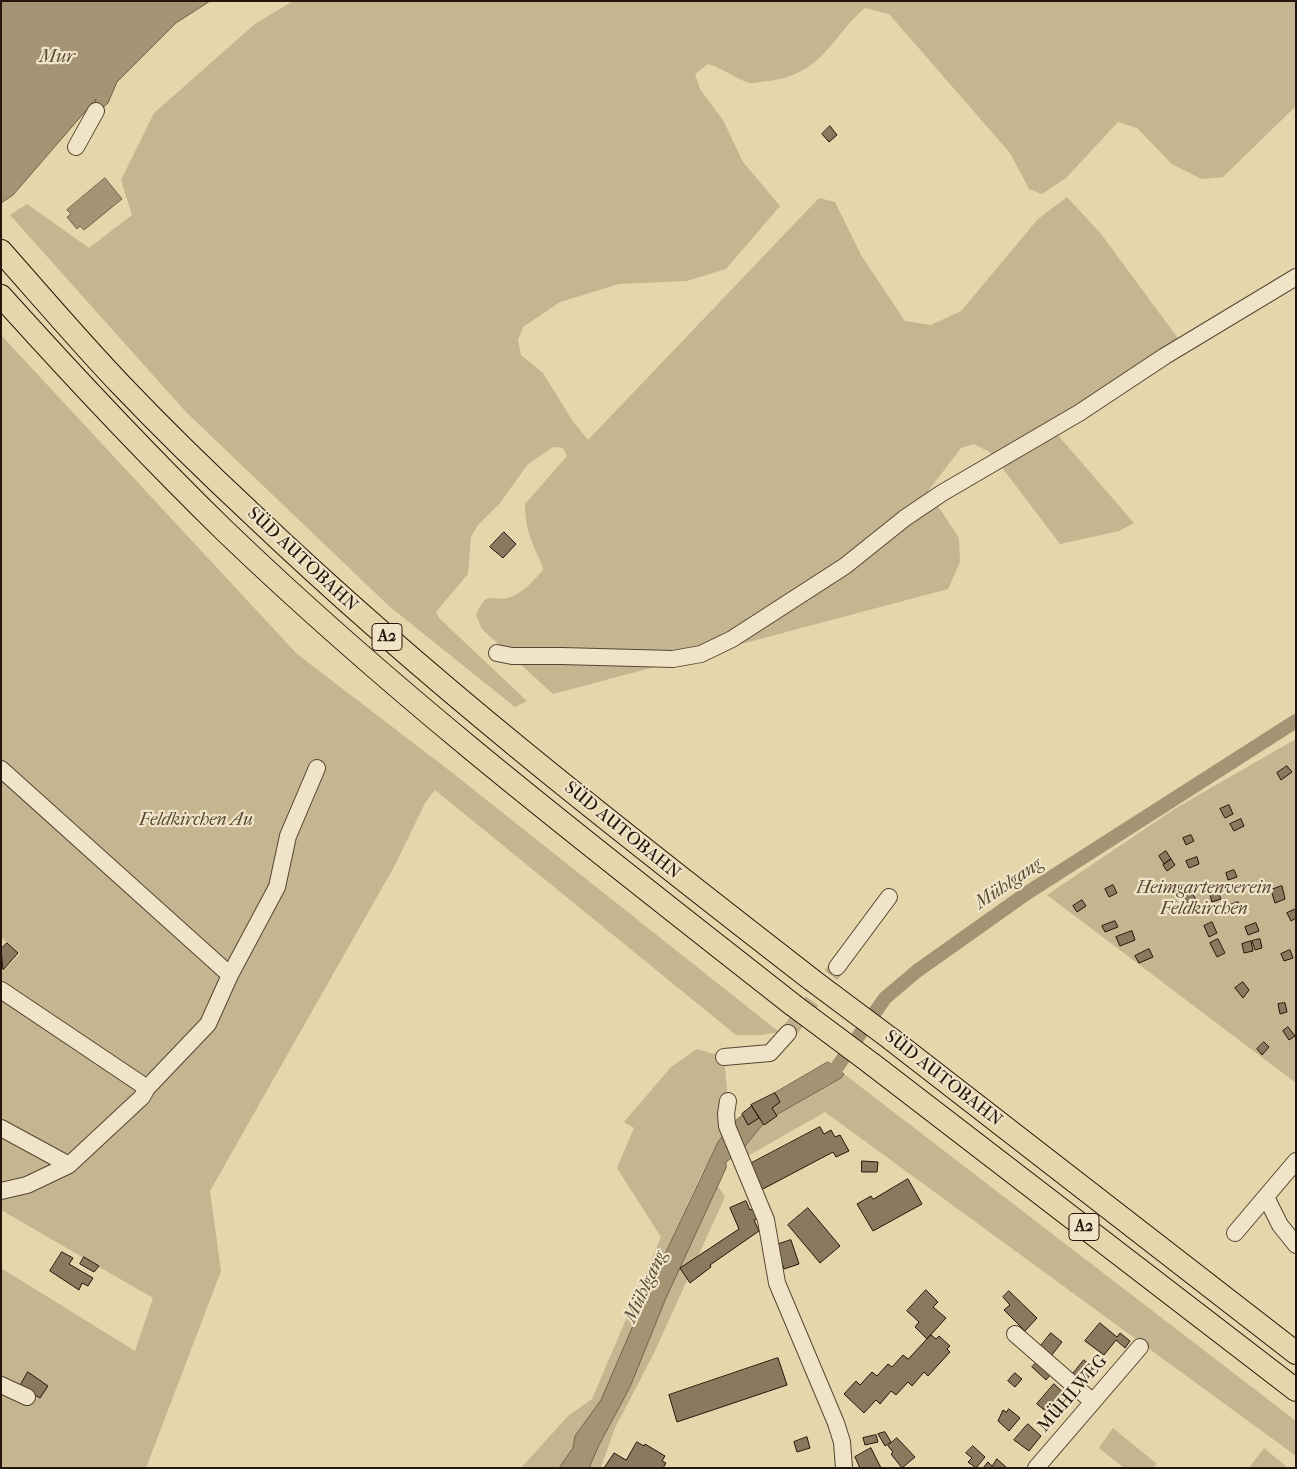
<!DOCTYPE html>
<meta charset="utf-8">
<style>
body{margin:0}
#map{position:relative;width:1297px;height:1469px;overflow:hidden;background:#e6d6ab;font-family:"IM FELL French Canon",serif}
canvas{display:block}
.frame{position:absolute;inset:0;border:2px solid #26150a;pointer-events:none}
</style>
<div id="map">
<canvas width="1297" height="1469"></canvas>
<div class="frame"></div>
</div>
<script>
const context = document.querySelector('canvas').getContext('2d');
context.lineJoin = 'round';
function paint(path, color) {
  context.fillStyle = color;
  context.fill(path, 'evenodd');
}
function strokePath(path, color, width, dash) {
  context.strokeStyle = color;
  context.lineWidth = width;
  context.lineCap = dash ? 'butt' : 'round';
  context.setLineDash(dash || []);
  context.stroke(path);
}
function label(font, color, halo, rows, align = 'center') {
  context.font = font + ' "IM FELL French Canon",serif';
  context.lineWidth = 4.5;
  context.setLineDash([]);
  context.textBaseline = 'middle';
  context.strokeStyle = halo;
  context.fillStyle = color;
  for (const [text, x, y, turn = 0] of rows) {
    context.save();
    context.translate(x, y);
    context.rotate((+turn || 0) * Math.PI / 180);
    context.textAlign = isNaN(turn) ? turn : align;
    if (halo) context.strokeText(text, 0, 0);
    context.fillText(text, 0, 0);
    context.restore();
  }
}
paint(new Path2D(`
 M293,1H1296V106L1223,177L1201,179L1172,164L1137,128L1118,122L1066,178L1042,194L1029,189L1010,153L889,14L865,8C830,38 823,74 769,81C764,81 755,84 750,83C737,80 723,68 708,64L695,74L700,89L723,120L743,162L780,206L726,269L687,281L619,284L560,302L523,327L518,340L521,355L543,373L572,420L588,440L819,198L835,202L861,255L905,321L931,325L961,311L1038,219L1067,197L1101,234L1180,341L1050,426L1134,523L1119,531L1060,544L991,453L974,444L961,448L928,491L959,538L960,562L948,589L553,694L482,629L476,615C488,586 494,605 513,596C526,590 534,580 543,570C542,561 537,556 534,547C528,533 525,520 525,504L567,456L563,448L553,447L528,464L500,503L478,525L471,537L468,574L436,612L439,618L527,701L515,707L389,606L186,412L10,215L27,204L89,248L132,215L121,180L154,113L255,24Z
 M1,335L297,654L450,771L779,1032L761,1035H736L435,790L425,803L395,865L210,1191L221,1271L146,1468H1V1268L135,1351L153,1298L1,1210V973L20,954L1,937Z
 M1296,739V1083L1047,895L1176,808Z
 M697,1049L724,1057L728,1101L727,1132L718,1142L700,1177L654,1277L601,1400L575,1436L573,1448L559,1468H521L568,1416L592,1399L661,1237L617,1168L634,1128L624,1122L671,1067Z
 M844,1074L1296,1421V1456L825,1112L746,1157L741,1151L765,1122L841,1078Z
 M718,1186L725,1197L653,1355L615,1428L601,1467L589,1468L599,1445L630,1387L666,1298Z
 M1113,1428L1157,1464L1153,1468H1124L1099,1448Z
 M1264,1448L1288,1468H1249Z`), '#c5b590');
const water = new Path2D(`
 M1,1H210L176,23L117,82L108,103L98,112L93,109L96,99L13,195L1,203Z
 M105,178L122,199L84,230L80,226L77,229L67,217L71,214L67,210Z
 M828,1062L844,1074L841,1078L776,1115L772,1108L780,1102L775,1093Z
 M743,1115L748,1125L759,1118L763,1124L741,1151L726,1162V1168L666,1298L630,1387L599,1445L589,1468H559L573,1448L575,1436L601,1400L654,1277L718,1142L733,1123Z`);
paint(water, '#a59474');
strokePath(water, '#72614a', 1);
strokePath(new Path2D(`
 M823,1080L833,1073L885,998L917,971L1027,893L1296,721`), '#a59474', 14);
const building = new Path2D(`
 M830,126L837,135L829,142L822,134Z
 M504,532L516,544L503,558L490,547Z
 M1287,766L1292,772L1281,780L1277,773Z
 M1229,805L1233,814L1225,818L1220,809Z
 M1241,819L1244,826L1234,831L1230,824Z
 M1191,835L1194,841L1186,845L1183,838Z
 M1166,851L1171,859L1164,864L1159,856Z
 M1197,857L1199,864L1189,868L1186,861Z
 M1171,859L1175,865L1167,871L1163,865Z
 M1234,870L1237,877L1228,880L1226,873Z
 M1113,885L1117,893L1109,897L1105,889Z
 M1282,886L1285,899L1275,903L1271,890Z
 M1217,889L1221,899L1212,902L1209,892Z
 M1191,890L1196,900L1188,904L1183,894Z
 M1082,900L1086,906L1077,912L1073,906Z
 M1238,902L1241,908L1230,913L1227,906Z
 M1296,909V918L1291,921L1287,913Z
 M1115,921L1118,927L1105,932L1102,926Z
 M1212,922L1217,933L1209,937L1204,926Z
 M1256,923L1259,931L1248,935L1245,927Z
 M1132,931L1135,940L1120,946L1116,937Z
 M1218,939L1225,953L1217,957L1210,943Z
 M1260,939L1262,948L1255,950L1252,941Z
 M1251,941L1253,951L1244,953L1242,944Z
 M7,943L18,953L3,970L1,949Z
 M1149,949L1153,957L1139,963L1135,956Z
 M1290,950L1293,958L1284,961L1281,954Z
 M1243,982L1249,990L1243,998L1235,988Z
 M1285,1003L1287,1012L1280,1014L1278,1004Z
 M1288,1027L1295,1036L1289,1040L1283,1031Z
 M1264,1042L1269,1047L1262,1055L1257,1049Z
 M775,1093L780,1102L772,1108L777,1116L764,1125L751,1105Z
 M752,1106L759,1118L748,1125L742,1114Z
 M820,1127L824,1134L831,1130L835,1137L840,1135L849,1151L836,1157L833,1152L761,1190L748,1165Z
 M862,1161L878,1162L877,1172H862Z
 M908,1179L922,1204L873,1231L857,1204L871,1196L873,1199Z
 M746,1201L750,1210L753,1209L758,1219L754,1220L759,1231L710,1265L711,1267L690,1283L680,1268L739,1229L730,1208Z
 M808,1208L840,1246L820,1263L788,1225Z
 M791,1240L799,1264L784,1269L776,1245Z
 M62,1252L73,1258L69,1264L93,1278L88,1286L82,1283L79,1290L50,1271Z
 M84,1257L99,1266L94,1272L80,1264Z
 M926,1290L938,1302L933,1307L946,1318L927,1339L915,1327L919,1322L907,1311Z
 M1009,1291L1037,1318L1025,1331L1004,1310L1010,1305L1003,1297Z
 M1100,1323L1117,1337L1120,1333L1130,1341L1125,1348L1116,1340L1104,1355L1085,1341Z
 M1051,1333L1062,1342L1051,1356L1040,1347Z
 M931,1335L936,1339L939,1336L950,1346L947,1349L950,1352L928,1376L924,1372L912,1386L908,1382L896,1395L891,1391L880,1404L876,1400L864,1413L844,1394L856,1381L860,1385L872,1372L877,1376L888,1364L892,1367L903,1355L908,1359Z
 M778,1358L787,1385L677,1422L669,1395Z
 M1084,1360L1095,1369L1083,1384L1072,1375Z
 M1038,1361L1052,1373L1046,1380L1032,1367Z
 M28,1372L48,1386L40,1398L20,1386Z
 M1015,1373L1022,1379L1015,1387L1008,1381Z
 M1054,1384L1069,1398L1053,1417L1037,1404Z
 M1009,1409L1020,1418L1009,1431L998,1421L1003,1410L1006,1412Z
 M1028,1424L1041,1436L1029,1451L1014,1440Z
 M885,1432L891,1442L885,1446L878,1434Z
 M876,1435L878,1442L865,1445L863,1438Z
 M807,1437L810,1448L797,1452L794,1442Z
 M897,1438L915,1457L902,1468L891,1454L893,1452L888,1446Z
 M637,1442L644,1446L645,1444L665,1456L662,1461L666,1463L663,1468H604L614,1453L626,1460Z
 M973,1446L985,1457L976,1468L968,1462L972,1458L966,1453Z
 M871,1448L881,1468H860L855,1457Z
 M997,1459L1007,1468H983L988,1462L992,1466Z`);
paint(building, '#8a795e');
strokePath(building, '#26150a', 1);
strokePath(new Path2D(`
 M788,1033L837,967`), '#c0af8b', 16, [16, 8]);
const minor = new Path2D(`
 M76,147L96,111
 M497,653L512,656H561L673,659L701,654L732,639L845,566L905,518L942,493L1079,413L1165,356L1296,277
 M1,769L230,975
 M837,967L889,897
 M1,990L147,1088
 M724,1057L770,1053L788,1033
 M728,1101L726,1114L727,1126L766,1220L777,1283L836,1423L842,1442L844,1468
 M1,1128L69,1165
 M1,1191L27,1185L69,1165L142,1097L147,1088L208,1024L230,975L277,887L288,836L317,768
 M1266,1197L1280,1225L1296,1245
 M1235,1233L1296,1161
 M1015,1334L1093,1402
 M1,1385L27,1397
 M1036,1468L1140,1347`);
const highway = new Path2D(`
 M1,251C41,296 80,342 122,386C163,429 207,472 251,513C427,681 620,831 812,980
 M1,296C74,377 148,456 226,532C404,703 600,853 793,1005
 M891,1039L1296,1353
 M872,1064L1296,1390`);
strokePath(minor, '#564532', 18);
strokePath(highway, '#26150a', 24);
strokePath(minor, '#efe4c8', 16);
strokePath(highway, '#e6d6ab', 22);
const highwayBridge = new Path2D(`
 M812,980L891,1039
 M793,1005L872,1064`);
strokePath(highwayBridge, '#26150a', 24, []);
strokePath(highwayBridge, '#e6d6ab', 22);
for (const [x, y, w] of [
 [387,637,30],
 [1084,1227,30]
]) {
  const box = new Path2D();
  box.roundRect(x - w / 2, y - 13.5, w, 27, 4);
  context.fillStyle = '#efe4c8';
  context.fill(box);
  strokePath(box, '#26150a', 1);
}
label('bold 16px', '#26150a', null, [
 ["A2",387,637],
 ["A2",1084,1227]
]);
label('18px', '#26150a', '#efe4c8', [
 ["SÜD AUTOBAHN",302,560,43],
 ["SÜD AUTOBAHN",622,831,39],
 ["SÜD AUTOBAHN",943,1079,38],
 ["MÜHLWEG",1073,1394,-49]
]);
label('italic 18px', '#564532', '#efe4c8', [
 ["Feldkirchen Au",196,821],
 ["Heimgartenverein",1204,889],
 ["Feldkirchen",1204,910]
]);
label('italic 19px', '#594834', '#efe4c8', [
 ["Mur",57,57],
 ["Mühlgang",1009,884,-34],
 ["Mühlgang",646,1287,-65]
]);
</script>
